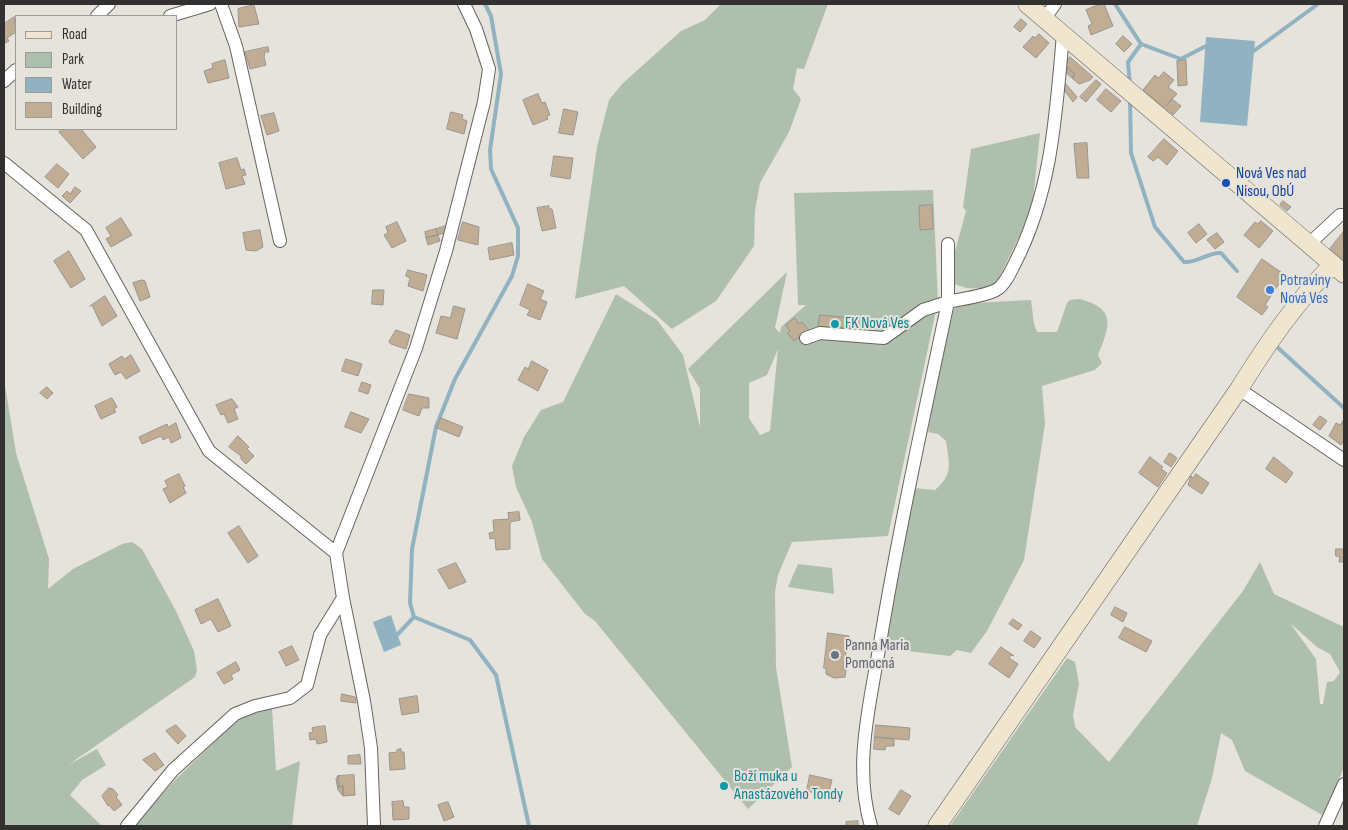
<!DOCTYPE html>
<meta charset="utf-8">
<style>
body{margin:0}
#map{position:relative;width:1348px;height:830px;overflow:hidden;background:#e6e2dc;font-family:"Sofia Sans Condensed",sans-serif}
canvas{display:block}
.frame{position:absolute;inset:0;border:5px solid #33312f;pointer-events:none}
.legend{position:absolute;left:15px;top:15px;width:162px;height:115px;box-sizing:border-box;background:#e6e2dc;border:1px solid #9e9b97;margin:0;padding:6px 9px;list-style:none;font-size:15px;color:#33312f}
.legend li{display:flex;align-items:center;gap:10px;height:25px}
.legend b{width:25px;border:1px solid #9e9b97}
</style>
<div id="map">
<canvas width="1348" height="830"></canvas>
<div class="frame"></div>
<ul class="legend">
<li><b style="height:6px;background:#f0e5cf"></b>Road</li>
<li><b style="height:14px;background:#afbfad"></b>Park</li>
<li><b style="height:14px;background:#91b2c0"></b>Water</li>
<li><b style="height:14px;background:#c1ad94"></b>Building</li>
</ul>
</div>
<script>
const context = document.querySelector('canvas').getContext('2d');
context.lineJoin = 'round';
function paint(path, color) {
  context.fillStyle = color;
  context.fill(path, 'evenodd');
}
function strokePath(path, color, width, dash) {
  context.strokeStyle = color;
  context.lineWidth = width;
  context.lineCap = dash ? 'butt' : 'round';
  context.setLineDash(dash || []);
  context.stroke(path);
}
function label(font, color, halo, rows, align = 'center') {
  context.font = font + ' "Sofia Sans Condensed",sans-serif';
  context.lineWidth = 4;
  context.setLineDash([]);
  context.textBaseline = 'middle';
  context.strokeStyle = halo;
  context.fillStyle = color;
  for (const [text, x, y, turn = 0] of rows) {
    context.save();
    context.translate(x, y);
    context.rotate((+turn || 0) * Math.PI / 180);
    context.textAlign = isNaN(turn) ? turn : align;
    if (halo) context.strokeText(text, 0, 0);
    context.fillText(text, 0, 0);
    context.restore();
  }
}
paint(new Path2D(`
 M721,4H828L804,69L797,68L793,89L801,99L789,132L760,183L755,211L754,246L716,301L672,329L624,286L575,299L597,147L609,100L622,84L681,31L705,20Z
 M1040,133L1032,210L998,280L990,289L966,288L954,284V255L966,211L963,207L971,149Z
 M933,190L938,301L888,536L792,542L778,575L775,592L776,667L792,767L748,809L595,621L585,614L542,559L532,522L516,487L512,466L524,437L541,410L563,402L616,294L657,320L683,355L700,427V389L688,369L787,272L775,328L780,333L781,327L806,305H809H798L794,193ZM778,349L770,431L760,435L749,418V383L767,375Z
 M1079,299C1117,308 1110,326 1098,355L1102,363L1095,370L1042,386L1045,424L1024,560L987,631L971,653L957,650L950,656L881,648L914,488L935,490C954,474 949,463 946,441L938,434L928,432L937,376L955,304L1031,300L1034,324L1037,332H1057L1067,303L1070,300Z
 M4,379L16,453L49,559L48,589L73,569L122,544L132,542L142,549L176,611L194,651L197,670L195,677L68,765L97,749L106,765L82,780L70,795L102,826H4Z
 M1260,562L1274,594L1344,627V767L1324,816L1245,771L1232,740L1221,733L1212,778L1197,826H950L1067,658L1075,662L1079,684L1073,715L1075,727L1109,762L1243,591ZM1290,623L1317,647L1330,654L1340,672L1334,681L1327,682L1323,704H1320L1316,659Z
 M798,564L832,568L834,594L788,587Z
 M272,708L276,771L300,761L292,826H133L177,778L239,718Z`), '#afbfad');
paint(new Path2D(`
 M1206,37L1255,41L1247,126L1200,122Z
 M391,615L401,645L384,652L373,622Z`), '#91b2c0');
strokePath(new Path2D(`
 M485,4L491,16L501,74L490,150L491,169L518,228V256L512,276L455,379L436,427L412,549L410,603L414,617L470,640L496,675L529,826
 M1115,4L1141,44L1128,62L1130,85
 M1141,44L1181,59L1206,46L1209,48
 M1251,53L1318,4
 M1130,99L1131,153L1155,227L1184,262C1198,263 1208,252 1221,253L1237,271
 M1277,347L1344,408
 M395,637L414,617`), '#91b2c0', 4);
const building = new Path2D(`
 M1101,4H1104L1113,26L1091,35L1088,26L1092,24L1086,10Z
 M254,5L259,24L239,27L238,9Z
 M14,17L16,32L7,38L9,41L5,43L4,24Z
 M1021,19L1027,24L1020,32L1014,27Z
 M1039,34L1049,43L1036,58L1023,47L1033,36L1035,38Z
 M1123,36L1132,44L1124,52L1116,44Z
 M268,47L269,52H265L264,57L266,65L250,69L245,52Z
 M1070,57L1093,77L1090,80L1079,84L1072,78L1075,74L1065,66Z
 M225,60L229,78L208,83L204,71L213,68L212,64Z
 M1186,60L1187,85L1178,86L1177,61Z
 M1067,67L1075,74L1072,78L1064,71Z
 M1164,72L1174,80L1168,87L1177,94L1164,108L1143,90L1155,75L1158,78Z
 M1096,80L1101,84L1086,102L1080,97Z
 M1065,83L1077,97L1073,102L1065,91Z
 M1106,89L1121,101L1111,112L1097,100Z
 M538,94L542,103L545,102L550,115L547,116L548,119L533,125L523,100Z
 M1172,99L1181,106L1173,115L1165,108Z
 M564,109L578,112L573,135L559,133Z
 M451,112L463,115L462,119L467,121L464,134L447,129Z
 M274,113L279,131L267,135L261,116Z
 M62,129H81L96,147L83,159L59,132Z
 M1164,139L1178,151L1167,165L1158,157L1153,161L1148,157Z
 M1087,143L1089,178H1077L1074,144Z
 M554,156L573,158L570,179L551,176Z
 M237,158L241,170L244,169L246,175L242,176L245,184L226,189L219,163Z
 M57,164L69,174L58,188L45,177Z
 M75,187L81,191L70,203L62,196L67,191L70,194Z
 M1283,201L1291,207L1287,211L1280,205Z
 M932,205L933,229L920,230L919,206Z
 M549,206V209H552L556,228L542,231L537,208Z
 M121,218L132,235L111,247L106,239L111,236L106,228Z
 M1261,221L1273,231L1259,248L1244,235L1255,222L1258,224Z
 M397,222L406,241L392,248L384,235L388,233L386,227Z
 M463,222L479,227L478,245L458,240Z
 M1199,224L1207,234L1196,243L1188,233Z
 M446,226L444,233L438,235L436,229Z
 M436,229L438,235L426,238L425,232Z
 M260,230L263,247L256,251L246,250L243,233Z
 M1344,231V261L1330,249Z
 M1217,233L1224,242L1215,249L1207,240Z
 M438,235L440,241L428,245L426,238Z
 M512,243L514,255L490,260L488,248Z
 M69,251L85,279L71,288L54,261Z
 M1262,259L1285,275L1265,305L1268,307L1262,315L1237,297Z
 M408,270L427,275L423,291L408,286L410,278L406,276Z
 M142,280L145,281L150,297L140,301L133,283Z
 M528,284L544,291L540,299L547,302L540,320L527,315L530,310L520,305Z
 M373,290H384L383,305L372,304Z
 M105,296L117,316L102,326L92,305L90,306Z
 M454,306L465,309L457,339L436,333L441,316L450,318Z
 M820,315L851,318L850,332L818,329Z
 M795,318L799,324L802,322L809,330L794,341L787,333L790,331L786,325Z
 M396,330L410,335L406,349L391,344L389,342Z
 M131,355L140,371L126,379L121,372L115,375L109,364L122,356L124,359Z
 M346,359L362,364L358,376L342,371Z
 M532,361L548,370L538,391L518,380L525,367L528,369Z
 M362,382L371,385L368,394L359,391Z
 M47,387L53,393L47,399L40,393Z
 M409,394L429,398V408H422L419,416L403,410Z
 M112,398L117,407L114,409L116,412L101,419L95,406Z
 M232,399L238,407L234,409L238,419L228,423L224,414L221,415L216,405Z
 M351,412L369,419L361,433L345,427Z
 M1320,416L1327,421L1320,430L1313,425Z
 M441,418L463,427L459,437L437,428Z
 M1343,421L1344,440L1341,445L1329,436L1336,423L1340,425Z
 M176,423L181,438L171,443L169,437L163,440L161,436L142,444L139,437L167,424L168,427Z
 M238,436L249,447L247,449L254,456L246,464L241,459V456L229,447Z
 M1170,453L1177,458L1171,467L1164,462Z
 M1150,457L1163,467L1161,469L1167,473L1158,487L1139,473Z
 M1274,457L1293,473L1286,483L1266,469Z
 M179,474L185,486L183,487L186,493L170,503L163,489L168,487L165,481Z
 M1196,474L1209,483L1202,494L1188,485L1191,476L1193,478Z
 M519,512L520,520L510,522V549L496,550L495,538L490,539L489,533L494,532L493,520L509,519L508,513Z
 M239,526L258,556L248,563L228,533Z
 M1336,549H1344V562H1339L1340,557L1336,556Z
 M456,563L466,582L449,589L438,570Z
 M218,599L231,626L218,632L211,619L201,624L195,610Z
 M1115,607L1127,613L1123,622L1111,615Z
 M1013,619L1022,625L1018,630L1009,624Z
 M1125,627L1152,641L1146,652L1119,638Z
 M1031,631L1041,638L1034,648L1024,641Z
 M828,633L849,636L843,669L846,670L845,677L834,678L826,674V668H824Z
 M292,646L299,660L286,666L279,652Z
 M1001,647L1014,656L1011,655L1009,658L1018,664L1009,678L989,664Z
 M236,662L240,670L231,675L233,679L224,684L217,673Z
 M342,694L355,697L356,703L341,701Z
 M417,696L419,712L402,715L399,699Z
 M176,725L186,736L178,744L166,731Z
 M876,725L910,728L909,740L875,737Z
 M325,726L327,742L317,744L316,739L310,740L309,733L313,732L312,728Z
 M875,737L894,739V746H886L885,750L874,749Z
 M401,749V752H404L405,769L390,770L389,753L397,752V750Z
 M155,753L164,765L155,771L143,760Z
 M360,755L361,764H348V756Z
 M354,775L355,795L343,796V786L339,787L338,776Z
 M810,775L832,780L828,796L807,791Z
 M338,776L339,787L343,786V796L338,790L336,779Z
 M109,788L113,789L118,795L116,797L122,805L114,811L109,805L108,806L102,796Z
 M901,790L911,796L899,815L889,809Z
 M403,801L404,807H409V819L393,820L392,802Z
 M448,802L454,817L444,821L438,805Z
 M858,821V826H846V822Z`);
paint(building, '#c1ad94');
strokePath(building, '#99958f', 1);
const street = new Path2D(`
 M221,4L236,46L280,241
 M97,16L109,4
 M170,16L210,4
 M1045,18L1055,4
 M4,81L16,70
 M4,163L86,230L209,451L336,553
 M1309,244L1340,215H1344
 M806,338L820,333L884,338L923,310L948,302V244
 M1239,389L1344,460
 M343,598L364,701L371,748L374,826
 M127,826L173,770L235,714L255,706L290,698L307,685L320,635L343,598L336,553L416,348L446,251L484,102L489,69L476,29L464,4
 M871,826C853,766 870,704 880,643C899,529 924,415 948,302C961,299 985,296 996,290C1004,286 1010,273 1014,265C1052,192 1056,114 1063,34
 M1325,826L1344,784`);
const secondary = new Path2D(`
 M1027,4L1344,274
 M937,826L1239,389C1269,341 1294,305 1333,264`);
strokePath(street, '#68645f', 14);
strokePath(secondary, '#68645f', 19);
strokePath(street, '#fff', 12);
strokePath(secondary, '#f0e5cf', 18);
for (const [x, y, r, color] of [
 [1226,183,5,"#1a4fb4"],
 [1270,290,5,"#3f7fe0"],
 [835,324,5,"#0f9aa8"],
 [835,655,5,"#6b7280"],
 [724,786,5,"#0f9aa8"]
]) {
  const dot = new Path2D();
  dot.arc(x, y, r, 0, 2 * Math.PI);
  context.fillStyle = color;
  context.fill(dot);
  strokePath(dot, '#e6e2dc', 2);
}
label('16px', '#164399', '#e6e2dc', [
 ["Nová Ves nad",1236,174],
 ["Nisou, ObÚ",1236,192]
], 'left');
label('16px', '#366cbe', '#e6e2dc', [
 ["Potraviny",1280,281],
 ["Nová Ves",1280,299]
], 'left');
label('16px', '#0d838f', '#e6e2dc', [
 ["FK Nová Ves",845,324],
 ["Boží muka u",734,777],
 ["Anastázového Tondy",734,795]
], 'left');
label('16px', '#5b616d', '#e6e2dc', [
 ["Panna Maria",845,646],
 ["Pomocná",845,664]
], 'left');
</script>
